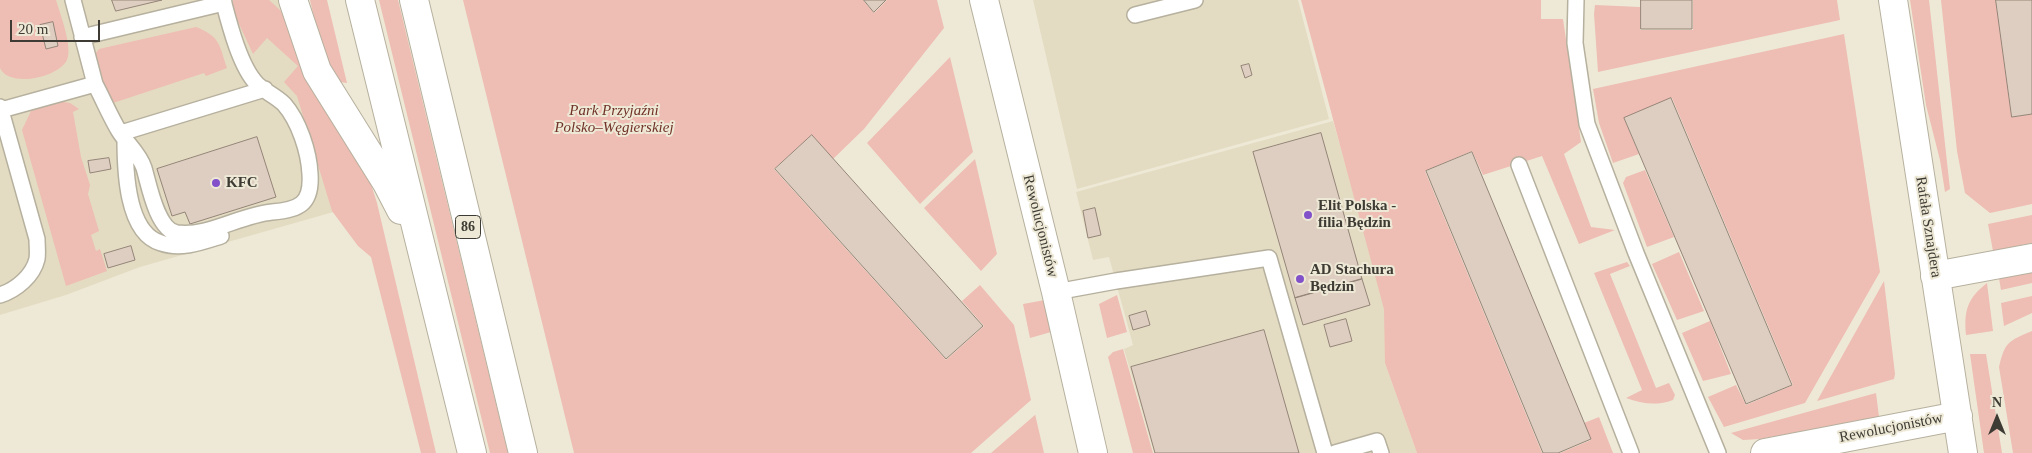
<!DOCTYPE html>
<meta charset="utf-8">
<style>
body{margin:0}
#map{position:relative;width:2032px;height:453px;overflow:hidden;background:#eee9d6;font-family:"Times New Roman",serif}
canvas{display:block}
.north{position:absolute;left:1972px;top:393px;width:50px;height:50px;-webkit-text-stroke:4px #eee9d6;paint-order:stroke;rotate:0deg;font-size:14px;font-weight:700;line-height:20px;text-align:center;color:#3d3b33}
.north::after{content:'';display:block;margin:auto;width:18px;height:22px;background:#3d3b33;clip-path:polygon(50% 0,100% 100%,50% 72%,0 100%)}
.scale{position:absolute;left:10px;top:20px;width:90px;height:22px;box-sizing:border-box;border:2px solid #3d3b33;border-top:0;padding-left:6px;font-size:15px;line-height:18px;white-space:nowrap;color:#3d3b33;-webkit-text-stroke:4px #eee9d6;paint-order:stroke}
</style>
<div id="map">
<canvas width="2032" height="453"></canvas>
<div class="north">N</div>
<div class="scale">20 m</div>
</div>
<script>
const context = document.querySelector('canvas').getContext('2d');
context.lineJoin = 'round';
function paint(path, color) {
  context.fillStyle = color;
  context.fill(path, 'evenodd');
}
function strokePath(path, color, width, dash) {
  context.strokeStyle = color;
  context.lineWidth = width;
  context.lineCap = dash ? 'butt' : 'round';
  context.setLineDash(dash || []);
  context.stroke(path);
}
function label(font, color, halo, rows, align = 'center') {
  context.font = font + ' "Times New Roman",serif';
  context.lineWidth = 4;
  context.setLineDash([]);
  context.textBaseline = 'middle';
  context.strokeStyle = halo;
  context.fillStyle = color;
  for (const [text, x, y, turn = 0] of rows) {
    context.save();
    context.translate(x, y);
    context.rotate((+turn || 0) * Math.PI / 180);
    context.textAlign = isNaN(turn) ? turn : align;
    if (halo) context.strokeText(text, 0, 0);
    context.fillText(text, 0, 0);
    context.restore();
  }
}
paint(new Path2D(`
 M0,0H284L337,211L140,267L66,295L0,315Z
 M1033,0H1298L1329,119L1077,189Z
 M1333,121L1387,308L1385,363L1417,453H1154L1124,349L1133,345L1109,257L1093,260L1076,192Z`), '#e4dcc2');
paint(new Path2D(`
 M0,0H56C60,14 73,47 67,60C58,78 9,88 0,68Z
 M233,0H269L280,10L363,159L377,203L436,453H421L371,257L358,246L332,211L297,96L284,82L298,66L267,38L253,54L233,11Z
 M310,0H327L347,83L340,82L323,57Z
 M379,0H398L508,453H490Z
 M463,0H863L874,13L887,0H937L944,28L864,129L833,159L812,135L774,169L946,360L984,326L962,301L980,285L1014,325L1031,400L971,453H574Z
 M1301,0H1541V19H1563L1581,142L1564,154L1591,227L1615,230L1579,244L1542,156L1483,175L1472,151L1425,171L1542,453H1417L1385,363L1384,309Z
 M1693,0H1837L1840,20L1598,72L1594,14L1595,5L1640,7V30H1693Z
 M1910,0H1929L1950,189L1945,192L1940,160L1926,105Z
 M1941,0H1996L2012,117L2032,114V204L1990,213L1965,193L1957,151Z
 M196,27C221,37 219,45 227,68L206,76L204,73L113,103L106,96L95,59V54L99,49Z
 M1844,34L1880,272L1805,403L1724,427L1708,397L1736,385L1746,405L1793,385L1672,98L1624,118L1639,154L1613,163L1599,123L1593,89Z
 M950,57L973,152L920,204L867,143Z
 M57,101L70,103L79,109L73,112L81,157L90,185L88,194L99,231L91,235L96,251L100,249L107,271L66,286L22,130L31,111Z
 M975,159L997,254L981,271L924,208Z
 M1645,170L1674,237L1647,247L1623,183L1626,177Z
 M2032,215V243L1993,251L1988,224Z
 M1679,252L1704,311L1677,320L1652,264Z
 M1627,262L1630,266L1610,274L1656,388L1669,383L1675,395L1673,400C1657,406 1642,404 1626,398L1642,390L1594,273Z
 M2032,271V283L2001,290L1999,278Z
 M1884,281L1895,374L1894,379L1817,401Z
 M1987,283L1993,331L1966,335C1964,310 1967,299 1987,283Z
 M1117,295L1127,332L1107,338L1099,304Z
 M2032,296V313L2004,326L2001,303Z
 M1045,300L1051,332L1030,338L1023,304Z
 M1710,321L1731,374L1703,381L1682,333Z
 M2032,331V453H2013L1999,367C2005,341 2009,341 2032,331Z
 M1123,349L1153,453H1133L1108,357L1113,352Z
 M1970,354H1986L2002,453H1984Z
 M1876,393L1879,417L1760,439L1743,440L1731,433Z
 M1035,414L1044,453H991L1035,415Z
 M1599,417L1613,453H1560L1591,440L1584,423Z`), '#eebdb3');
const building = new Path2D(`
 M112,0H162L116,11Z
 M864,0H886L874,12Z
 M1641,0H1692V29H1641Z
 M1996,0H2032V114L2012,117Z
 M53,22L58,46L46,49L40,25Z
 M1249,64L1252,75L1245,78L1241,66Z
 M1671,98L1792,385L1746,404L1624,118Z
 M1321,133L1362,279L1295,298L1253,152Z
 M812,135L983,326L946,359L775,169Z
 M257,137L276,197L190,224L185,212L172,216L157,169Z
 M1472,152L1591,439L1558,453H1543L1426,171Z
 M109,158L111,169L90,173L88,161Z
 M1095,208L1101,235L1088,238L1083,211Z
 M131,246L135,260L108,268L104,254Z
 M1362,279L1370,305L1303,325L1295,298Z
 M1146,311L1150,325L1133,330L1129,316Z
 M1346,319L1352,341L1330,347L1324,325Z
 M1264,330L1299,453H1155L1131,367Z`);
paint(building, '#decec1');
strokePath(building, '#948579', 1);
const lane = new Path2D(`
 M1576,0L1575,43L1587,124L1636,253L1718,453
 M1135,15L1195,0
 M82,37L224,3
 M95,84C103,99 110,116 119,131C127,144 139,153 144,168C149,185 157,230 177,233C209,237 240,215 272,212C299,210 312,204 310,174C309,152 299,121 284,104C276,96 264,91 257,84C240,67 229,23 223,0
 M0,107L37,239C37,245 38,253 37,259C33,276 16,290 0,295
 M1,110L95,84L73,0
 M121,133L265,89
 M125,139C125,168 126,233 161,243C181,250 202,242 221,236
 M1519,165L1631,453
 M1056,292L1116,281L1269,258L1325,453
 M1335,453L1377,441L1381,453`);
const street = new Path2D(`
 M984,0L1056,292L1093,453
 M1893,0L1963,453
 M1935,276L2032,258
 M1765,453L1958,416`);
const primary = new Path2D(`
 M293,0L317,71L387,183L401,210
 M360,0L472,453
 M414,0L523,453`);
strokePath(lane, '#b6b09e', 18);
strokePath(street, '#b6b09e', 30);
strokePath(primary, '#b6b09e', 30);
strokePath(lane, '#fff', 15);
strokePath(street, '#fff', 28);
strokePath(primary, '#fff', 28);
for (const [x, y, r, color] of [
 [216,183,5,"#8251ca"],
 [1308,215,5,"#8251ca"],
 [1300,279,5,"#8251ca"]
]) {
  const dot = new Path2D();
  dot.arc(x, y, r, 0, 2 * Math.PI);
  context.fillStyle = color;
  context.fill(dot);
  strokePath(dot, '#eee9d6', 2);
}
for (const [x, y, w] of [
 [468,227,25]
]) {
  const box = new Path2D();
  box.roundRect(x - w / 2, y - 11.5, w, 23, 4);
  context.fillStyle = '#eee9d6';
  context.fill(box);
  strokePath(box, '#3d3b33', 1);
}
label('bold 14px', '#3d3b33', null, [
 ["86",468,227]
]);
label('italic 15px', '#703227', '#eee9d6', [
 ["Park Przyjaźni",614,111],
 ["Polsko–Węgierskiej",614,128]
]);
label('bold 15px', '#3d3b33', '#eee9d6', [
 ["KFC",226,183],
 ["Elit Polska -",1318,206],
 ["filia Będzin",1318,223],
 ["AD Stachura",1310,270],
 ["Będzin",1310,287]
], 'left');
label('15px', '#3d3b33', '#eee9d6', [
 ["Rewolucjonistów",1040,226,76],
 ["Rafała Sznajdera",1928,227,81],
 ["Rewolucjonistów",1891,428,-11]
]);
</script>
